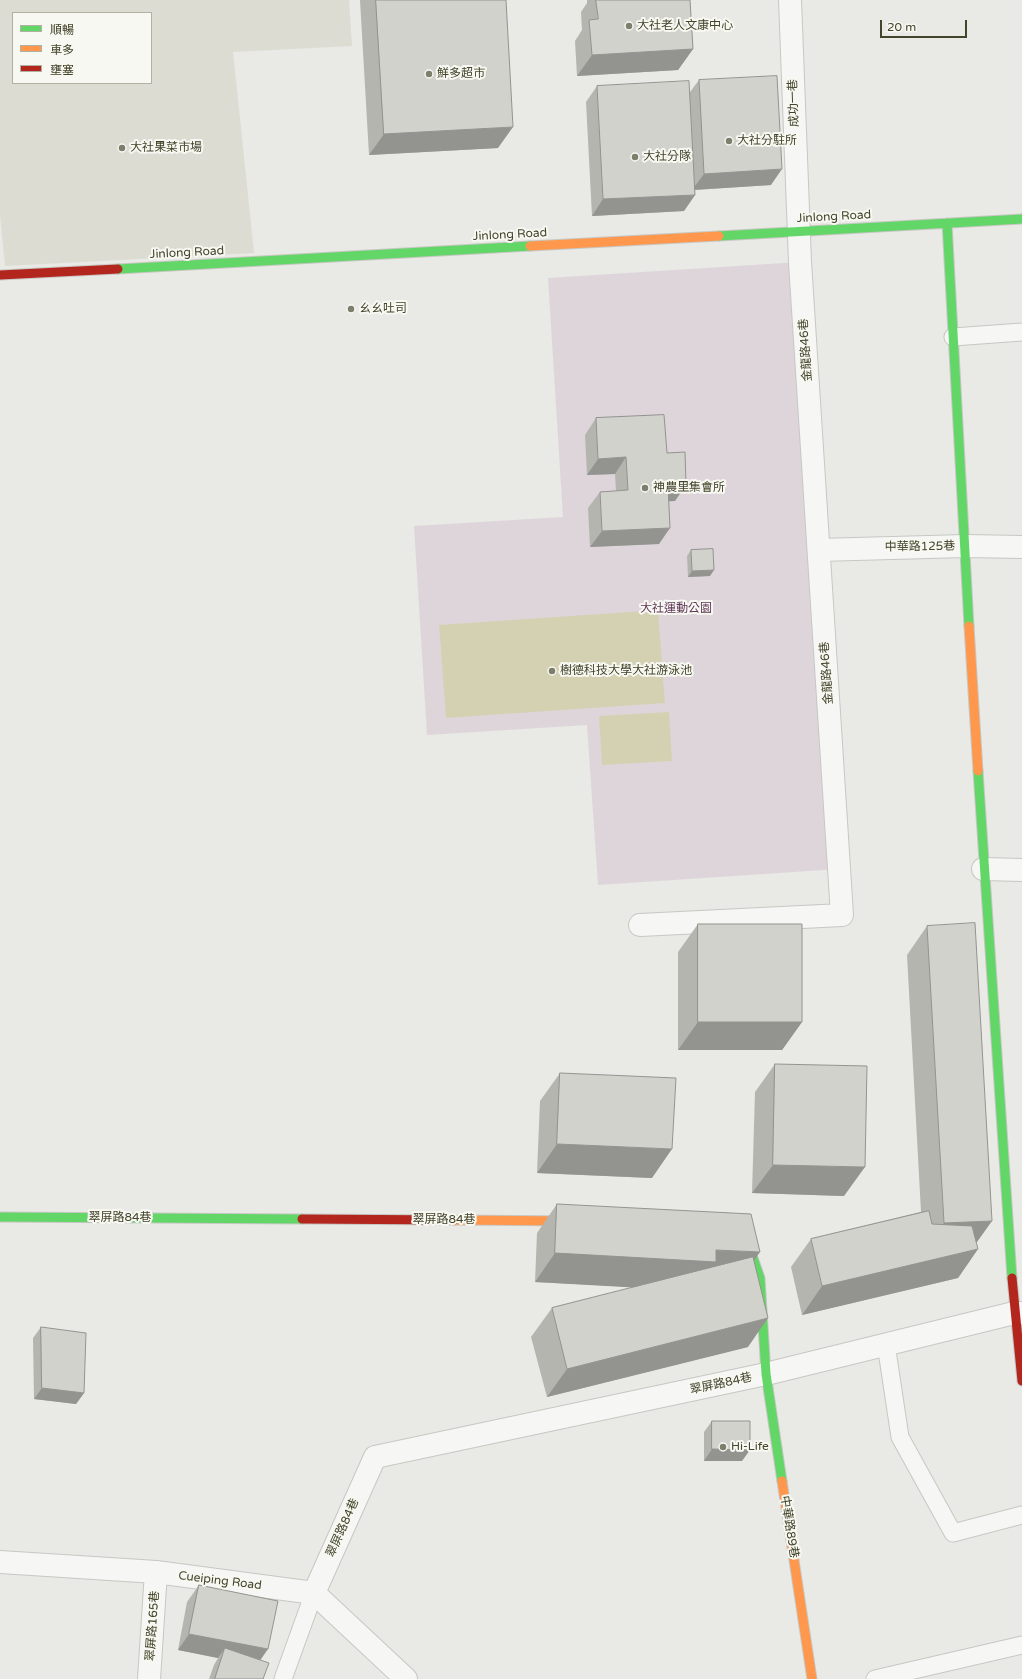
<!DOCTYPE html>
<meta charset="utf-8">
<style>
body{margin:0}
#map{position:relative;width:1022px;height:1679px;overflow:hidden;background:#e9e9e5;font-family:"Varela Round","Noto Sans TC",sans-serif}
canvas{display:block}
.legend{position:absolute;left:12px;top:12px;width:140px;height:72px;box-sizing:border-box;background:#f8f8f3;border:1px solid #b0b0a3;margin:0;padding:5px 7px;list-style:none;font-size:12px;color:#43442a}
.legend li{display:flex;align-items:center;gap:8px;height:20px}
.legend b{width:20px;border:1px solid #b0b0a3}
.scale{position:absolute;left:880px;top:20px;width:87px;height:18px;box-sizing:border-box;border:2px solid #43442a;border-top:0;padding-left:5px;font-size:12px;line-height:14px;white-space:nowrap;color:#43442a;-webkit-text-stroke:3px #f8f8f3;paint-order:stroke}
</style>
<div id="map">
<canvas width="1022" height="1679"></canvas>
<ul class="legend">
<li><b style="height:5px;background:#63d668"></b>順暢</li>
<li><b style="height:5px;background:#ff974d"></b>車多</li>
<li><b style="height:5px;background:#b3261e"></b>壅塞</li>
</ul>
<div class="scale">20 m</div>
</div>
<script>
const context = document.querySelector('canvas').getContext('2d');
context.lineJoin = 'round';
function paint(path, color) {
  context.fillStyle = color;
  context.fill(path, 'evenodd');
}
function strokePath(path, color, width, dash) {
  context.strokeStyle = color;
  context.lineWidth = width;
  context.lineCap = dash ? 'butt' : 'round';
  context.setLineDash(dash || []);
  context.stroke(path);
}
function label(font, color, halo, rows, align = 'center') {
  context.font = font + ' "Varela Round","Noto Sans TC",sans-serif';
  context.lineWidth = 4;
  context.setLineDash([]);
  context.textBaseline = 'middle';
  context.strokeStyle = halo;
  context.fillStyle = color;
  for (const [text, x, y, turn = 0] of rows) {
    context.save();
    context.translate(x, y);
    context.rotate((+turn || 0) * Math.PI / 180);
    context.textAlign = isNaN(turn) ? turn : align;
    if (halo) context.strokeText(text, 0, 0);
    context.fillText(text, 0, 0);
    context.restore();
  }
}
paint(new Path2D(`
 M0,0H349L352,46L233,52L254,253L5,266L0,214ZM13,13H151V83H13Z`), '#dcdcd3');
paint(new Path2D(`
 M800,262L839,869L598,885L587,725L427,735L414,526L563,517L548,278Z`), '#ded5db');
paint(new Path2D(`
 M658,610L665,703L446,718L439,625Z
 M669,712L672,761L602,765L599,716Z`), '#d4d1b3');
const lane = new Path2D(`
 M953,337L1022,332
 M886,1344L900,1437L953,1533L1022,1515
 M283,1679L314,1593
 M875,1679L1022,1645`);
const street = new Path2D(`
 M819,550L965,546L1022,547
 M983,869L1022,870
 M640,925L842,915L800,262L790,0
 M0,1562L156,1572L314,1593L406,1679
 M314,1593L375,1457L766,1374L1014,1313H1022
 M149,1679L156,1572`);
const fast = new Path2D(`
 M947,223L969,626
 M719,236L1022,219
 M118,269L530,246
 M978,771L1012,1278
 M0,1217L302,1219
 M741,1236L746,1238L760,1278L766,1374L782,1481`);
const slow = new Path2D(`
 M530,246L719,236
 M969,626L978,771
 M454,1220L575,1221
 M782,1481L812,1679`);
const jam = new Path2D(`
 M0,275L118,269
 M302,1219L454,1220
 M1012,1278L1022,1381`);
strokePath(lane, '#c7c7c3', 19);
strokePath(street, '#c7c7c3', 24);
strokePath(fast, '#c7c7c3', 11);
strokePath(slow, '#c7c7c3', 11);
strokePath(jam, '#c7c7c3', 11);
strokePath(lane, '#f6f6f4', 17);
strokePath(street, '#f6f6f4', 22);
strokePath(fast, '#63d668', 9);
strokePath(slow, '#ff974d', 9);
strokePath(jam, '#b3261e', 9);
paint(new Path2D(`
 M360,0H506L498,148L369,155Z
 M587,0H690L693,49L678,70L577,76L575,41L582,30L581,12L587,3Z
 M699,80L771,185L695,190V195L684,211L592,216L586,102L597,86L690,92Z
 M596,418L667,453L675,501H669L659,544L590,547L588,508L600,492L616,491L615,474L587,475L585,435Z
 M691,550L710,576L688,577L687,556Z
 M698,924L802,1022L782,1050H678V952Z
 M927,926L976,1243L978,1249L958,1278L802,1315L791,1267L811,1239L921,1212L907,955Z
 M775,1064L844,1196L752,1193L755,1092Z
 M560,1073L652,1178L537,1173L540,1101Z
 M557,1204L754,1261L748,1347L547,1397L531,1337L552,1308L635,1287L535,1282L537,1233Z
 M41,1327L84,1393L76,1404L34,1399L33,1338Z
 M712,1421L742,1461H704V1432Z
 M199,1585L260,1660L263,1679H209L214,1665L218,1658L178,1650L187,1602Z`), '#b5b5b0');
paint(new Path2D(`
 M693,49L678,70L577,76L592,55Z
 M513,127L498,148L369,155L384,134Z
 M782,169L771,185L692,190L704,174Z
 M695,195L684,211L592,216L603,199Z
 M626,457L615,474L587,475L598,459Z
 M686,485L675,501L657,502L668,486Z
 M670,528L659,544L590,547L602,531Z
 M714,570L710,576L688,577L692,571Z
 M698,1022H802L782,1050H678Z
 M557,1144L672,1149L652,1178L537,1173Z
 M773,1165L865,1167L844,1196L752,1193Z
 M992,1221L972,1249L923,1252L944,1223Z
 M978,1249L958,1278L802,1315L822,1286Z
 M716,1250L760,1252L740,1281L696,1291L535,1282L555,1253Z
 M768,1318L748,1347L547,1397L567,1369Z
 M42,1388L84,1393L76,1404L34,1399Z
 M712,1449L750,1450L742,1461H704Z
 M189,1634L268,1649L257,1665L225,1648L218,1658L178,1650Z`), '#939390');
const building = new Path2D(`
 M376,0H506L513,127L384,134Z
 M596,0H690L693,49L592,55L589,20L598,19Z
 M777,76L782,169L704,174L699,80Z
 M689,81L695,195L603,199L597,86Z
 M664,415L667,453L685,452L686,485L668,486L670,528L602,531L600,492L628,490L626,457L598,459L596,418Z
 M713,549L714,570L692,571L691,550Z
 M975,923L992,1221L944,1223L927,926Z
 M698,924H802V1022H698Z
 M775,1064L867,1066L865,1167L773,1165Z
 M560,1073L676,1078L672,1149L557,1144Z
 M557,1204L751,1214L760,1252L716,1250V1262L555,1253Z
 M929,1211L932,1224L972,1226L978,1249L822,1286L811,1239Z
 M753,1257L768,1318L567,1369L552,1308Z
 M41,1327L86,1333L84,1393L42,1388Z
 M712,1421H750V1450L712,1449Z
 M199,1585L278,1601L268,1649L189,1634Z
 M225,1648L269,1663L263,1679H215Z`);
paint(building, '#d2d2cd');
strokePath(building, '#939390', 1);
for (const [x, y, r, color] of [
 [629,26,4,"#7d7e6b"],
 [429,74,4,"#7d7e6b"],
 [729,141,4,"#7d7e6b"],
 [122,148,4,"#7d7e6b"],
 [635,157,4,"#7d7e6b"],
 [351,309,4,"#7d7e6b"],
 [645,488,4,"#7d7e6b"],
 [552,671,4,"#7d7e6b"],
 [723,1447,4,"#7d7e6b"]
]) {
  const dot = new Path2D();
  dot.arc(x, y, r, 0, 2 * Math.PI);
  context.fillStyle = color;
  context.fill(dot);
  strokePath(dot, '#f8f8f3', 1.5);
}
label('12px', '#43442a', '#f8f8f3', [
 ["大社老人文康中心",637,26],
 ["鮮多超市",437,74],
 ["大社分駐所",737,141],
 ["大社果菜市場",130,148],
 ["大社分隊",643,157],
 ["ㄠㄠ吐司",359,309],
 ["神農里集會所",653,488],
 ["樹德科技大學大社游泳池",560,671],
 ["Hi-Life",731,1447]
], 'left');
label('12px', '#43442a', '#f8f8f3', [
 ["成功一巷",794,103,-92],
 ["Jinlong Road",834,217,-3],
 ["Jinlong Road",510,235,-3],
 ["Jinlong Road",187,253,-3],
 ["金龍路46巷",806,350,-94],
 ["中華路125巷",920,547,-1],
 ["金龍路46巷",827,673,-94],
 ["翠屏路84巷",120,1218],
 ["翠屏路84巷",444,1220],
 ["翠屏路84巷",721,1384,-12],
 ["中華路89巷",789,1527,81],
 ["翠屏路84巷",343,1528,-66],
 ["Cueiping Road",220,1581,7],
 ["翠屏路165巷",153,1626,-86]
]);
label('12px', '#603758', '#f8f8f3', [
 ["大社運動公園",676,609]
]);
</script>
